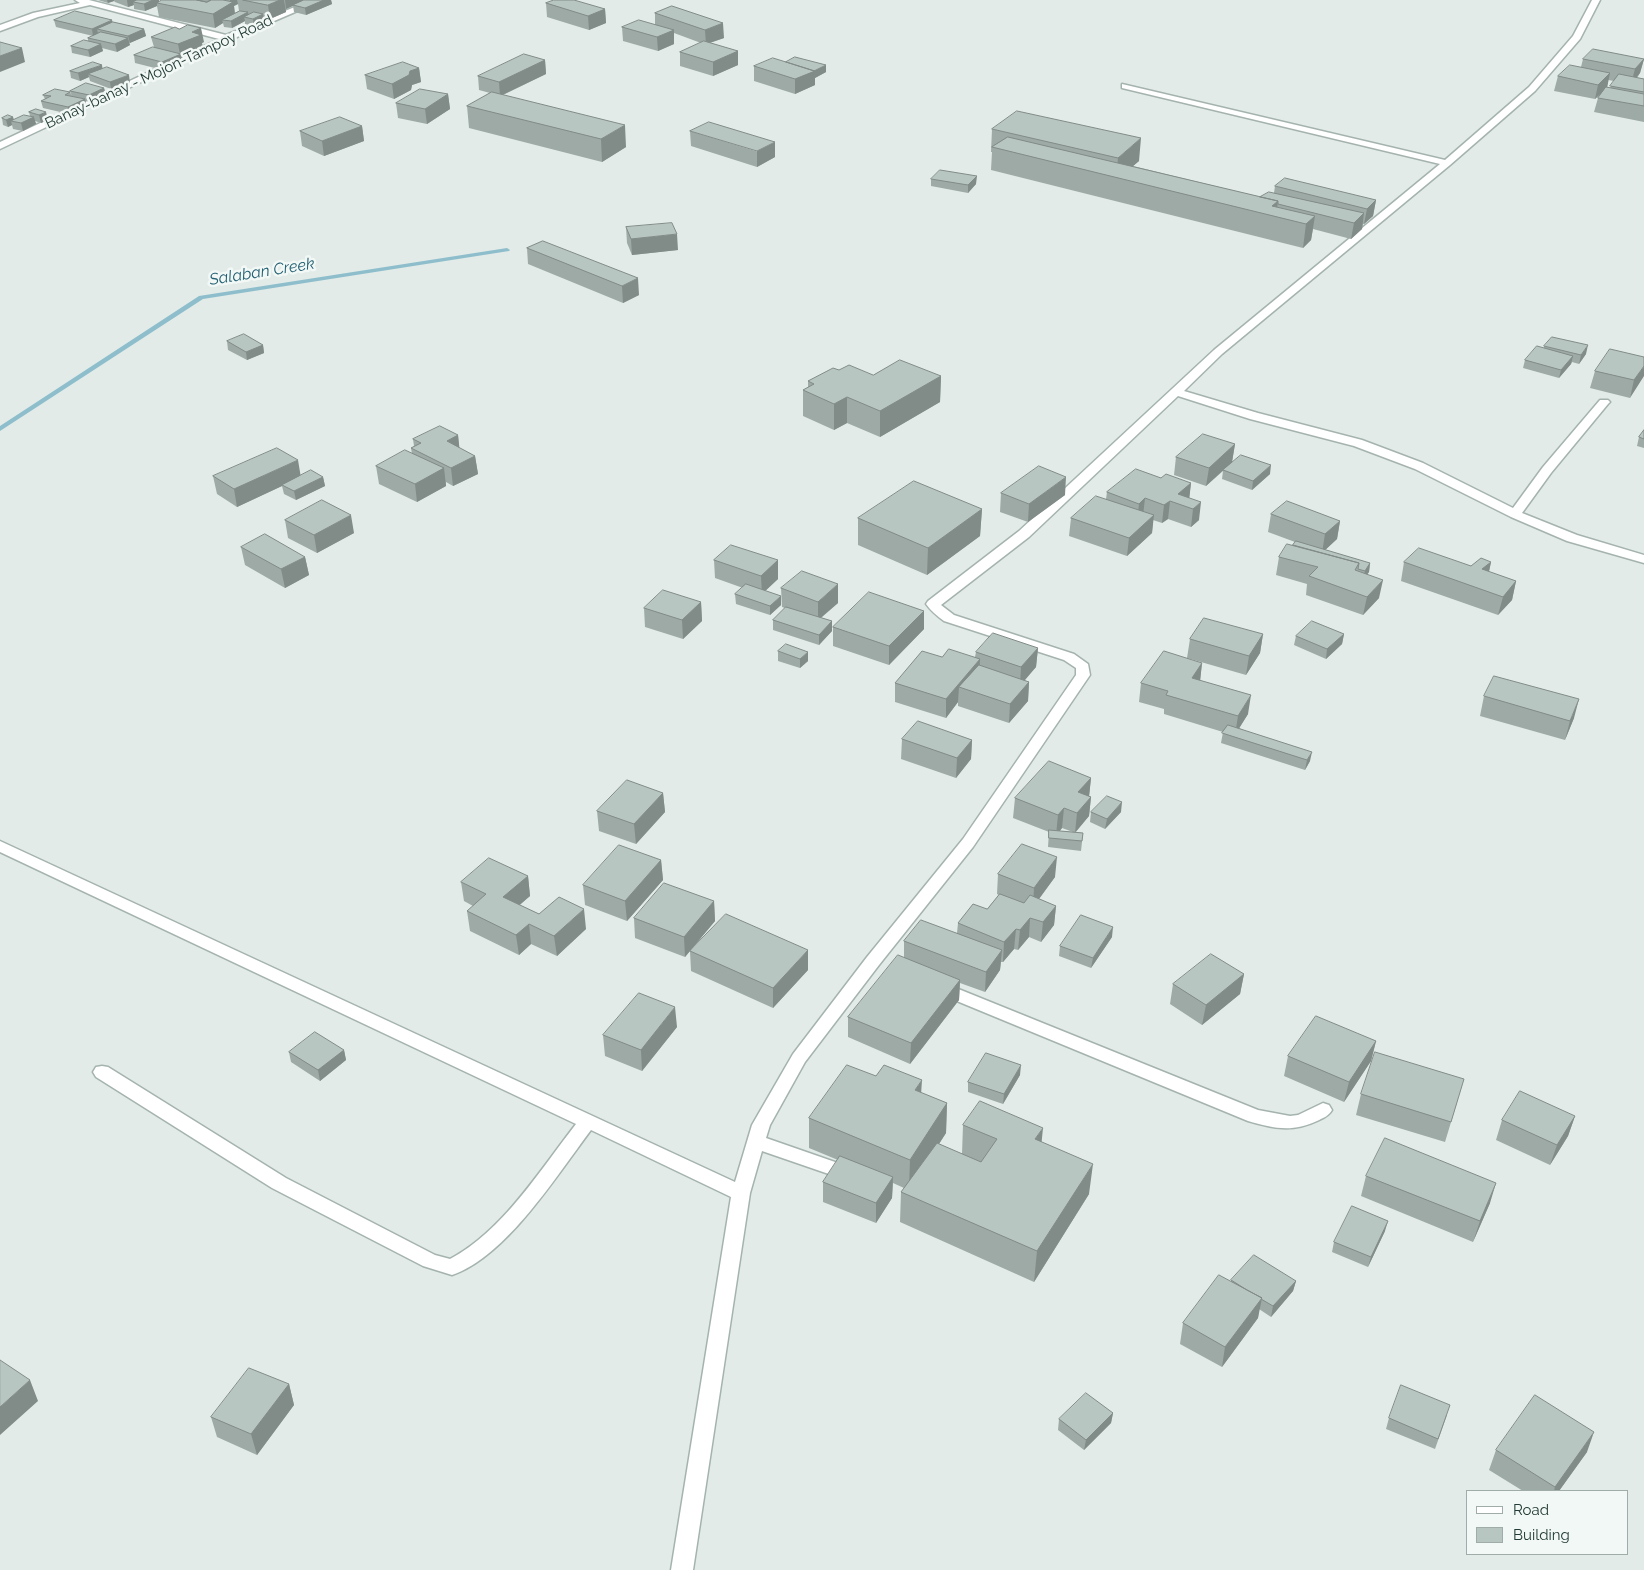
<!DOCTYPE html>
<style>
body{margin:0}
#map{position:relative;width:1644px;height:1570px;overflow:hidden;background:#e2ebe8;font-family:Raleway,sans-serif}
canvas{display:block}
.legend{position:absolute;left:1466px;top:1490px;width:162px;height:65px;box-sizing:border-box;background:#f2f8f5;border:1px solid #9faca9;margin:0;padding:6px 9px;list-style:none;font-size:15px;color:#233b36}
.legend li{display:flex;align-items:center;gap:10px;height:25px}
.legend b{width:25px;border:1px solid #9faca9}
</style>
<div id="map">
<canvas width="1644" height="1570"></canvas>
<ul class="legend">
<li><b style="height:6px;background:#fff"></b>Road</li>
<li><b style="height:14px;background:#b8c6c1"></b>Building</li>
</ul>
</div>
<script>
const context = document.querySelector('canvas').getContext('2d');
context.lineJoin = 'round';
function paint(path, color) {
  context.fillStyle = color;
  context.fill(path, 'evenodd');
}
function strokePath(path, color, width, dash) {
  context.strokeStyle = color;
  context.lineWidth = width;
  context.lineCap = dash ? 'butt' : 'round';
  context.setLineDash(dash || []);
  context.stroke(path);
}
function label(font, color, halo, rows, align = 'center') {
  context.font = font + ' Raleway,sans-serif';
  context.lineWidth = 5;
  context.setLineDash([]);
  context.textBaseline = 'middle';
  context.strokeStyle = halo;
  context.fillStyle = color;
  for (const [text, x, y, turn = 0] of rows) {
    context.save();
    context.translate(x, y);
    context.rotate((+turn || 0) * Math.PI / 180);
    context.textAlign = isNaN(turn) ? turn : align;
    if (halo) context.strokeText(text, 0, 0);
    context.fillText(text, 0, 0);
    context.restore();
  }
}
paint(new Path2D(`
 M507,248L510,250L509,251L203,299L0,431V426L199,296Z`), '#8ebecc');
const minor = new Path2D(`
 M75,0H89L226,35L312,0H323L230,40L0,149V142L219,39L90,5L38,17L0,31V25L33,13L80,3Z
 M1592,0H1600L1580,39L1535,91L1450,165L1222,354L1184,391L1258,413L1362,440L1423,463L1513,508L1543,467L1600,400H1608L1610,402L1608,404L1551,473L1522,513L1577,535L1644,555V563L1567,541L1511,517L1415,469L1354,446L1250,419L1178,396L1029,537L941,605L954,615L1074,654L1088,664L1090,675L973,847L879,965L805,1062L770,1125L766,1138L858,1170L861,1175L858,1180L852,1182L762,1151L750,1193L693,1570H671L731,1197L591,1130C557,1175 506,1257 452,1275L423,1266L272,1188L96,1077L93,1072L96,1067L102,1066L108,1067L286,1178L435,1255L450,1259C502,1232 541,1169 576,1124L0,852V841L735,1182L752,1125L793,1054L867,957L963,839L1076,675V668L1064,660L944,621C937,616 931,611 926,604L928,601L1019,531L1214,350L1440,164L1122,88V84L1445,160L1529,87L1573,36Z
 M941,982L1258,1110L1290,1116L1298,1115L1323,1103L1329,1105L1332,1110C1329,1116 1323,1118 1317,1121C1292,1133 1272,1128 1248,1121L935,992L933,988L935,984Z`);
strokePath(minor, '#a5b3af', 3);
paint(minor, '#fff');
paint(new Path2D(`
 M98,0H159V2L162,0H331L332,4L306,15L294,12L293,6L286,9V12L270,19L263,17L264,21L254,26L245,24V21L232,28L224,27L223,23L215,28L159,17L157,6L145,11L134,9V5L128,7L115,2L114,1L108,3ZM238,4L239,11L235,13L234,6Z
 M546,3L605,9L606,23L589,30L547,17Z
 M672,6L724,38L710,43L738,51V65L713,76L680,66V52L701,43L674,33V44L658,51L623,41L622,27L655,25V13Z
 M54,20L112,22L144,29L146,36L129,43L130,45L117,52L102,48L103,51L90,57L72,53L71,46L88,41V38L93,36L56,27Z
 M151,37L204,42L202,43L203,49L181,58L182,61L163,70L135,63L134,55L154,47Z
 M1583,59H1644L1640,73L1637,78L1644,79V122L1594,112L1598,98L1600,94L1595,99L1554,91L1558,76L1581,67ZM1608,80L1614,81L1610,88L1607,87Z
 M545,60L546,74L503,95L626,147L602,162L469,128L467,106L490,93L479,90L478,76Z
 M786,62L826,72L815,78V85L795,94L754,81V66Z
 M419,68L421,82L412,85L411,90L394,99L367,89L365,75Z
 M103,69L130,83L111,89L90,81L89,77L80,81L71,78L70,71Z
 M104,88L106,95L91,102L85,101L87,107L69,114L43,108L41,101L45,99L43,95L70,92L72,96L70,91Z
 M448,94L450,109L427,124L398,118L396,103Z
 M36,109L48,120L41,123L35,121L36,124L23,131L13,129L12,125L8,127L3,125L2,118L13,117L14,120L30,116L29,112Z
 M362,126L364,141L324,156L302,146L300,131Z
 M992,129L1139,161L1133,166L1260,197L1274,193L1275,186L1376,200L1373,216L1364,224H1363L1362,229L1351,239L1313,229L1311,240L1303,248L991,170L992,152H991Z
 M690,131L775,157L757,167L691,146Z
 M931,179L976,184L968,193L931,186Z
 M626,227L678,250L632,255L627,243Z
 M543,241L639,295L623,303L528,264L527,248Z
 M227,341L263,345L264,353L247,360L228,350Z
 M1544,346L1586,354L1579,364L1572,362L1571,364L1559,378L1523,368L1525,360L1544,348Z
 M1644,357L1630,398L1590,388L1595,371Z
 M839,370L873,375L941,376L940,402L880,437L847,423L834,430L803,416V390L808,387V381Z
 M1644,430V448L1637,446L1639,437Z
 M458,435L459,448L475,456L478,474L453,486L446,482V486L417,502L379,484L376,466L412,454L411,448L414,446L413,439Z
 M1235,444L1232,462L1270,474L1252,490L1222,479L1223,471L1206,486L1174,475L1176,457Z
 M213,476H301L323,477L325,486L296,500L284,494L282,486L237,507L217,494Z
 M1161,478L1191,483L1189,498L1199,520L1191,527L1168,519L1162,523L1153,520L1152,533L1127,556L1069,536L1071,518L1106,499L1107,492Z
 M1001,493L1065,495L1028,522L1000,512Z
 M982,509L980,536L927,575L858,545V518Z
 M1271,514L1340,521L1337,539L1325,550L1370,563L1369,572L1367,574L1379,598L1363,615L1306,595L1307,584L1276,575L1279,557L1293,545L1295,542L1268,532Z
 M285,520L354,533L317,553L288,538Z
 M241,547L305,557L309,575L285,588L245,565Z
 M714,560H778V579L765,591L781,605L770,615L736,604L735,594L743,588L715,578Z
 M1404,562L1471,566L1491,562L1489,572L1516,581L1512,600L1498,615L1401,581Z
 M781,588L838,603L821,618L832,621V631L819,645L773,630V620L785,608L782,607Z
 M701,602L702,621L683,639L645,627L644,608Z
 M924,611V629L889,665L833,646V627Z
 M1263,634L1260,653L1246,675L1187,658L1190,639Z
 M1344,634L1342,644L1326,659L1294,645L1296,636Z
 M1038,648L1036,667L1024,680L1029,682L1028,701L1009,723L958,706V702L946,718L895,702V683L942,657H975L976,652Z
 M778,651L808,661L800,668L778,661Z
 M1202,663L1200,680L1248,714L1239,728L1310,761L1305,770L1221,743L1223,732L1164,714V709L1139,702L1141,683Z
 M1484,696L1574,718L1565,740L1480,716Z
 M902,739L972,740L971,759L956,778L901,759Z
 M1091,778L1089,796L1091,797L1089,816L1075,832L1083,833L1081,851L1048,847L1049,832L1013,818L1015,798ZM1062,828L1073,832L1060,831Z
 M663,793L665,812L636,844L599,831L597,811Z
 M1091,812H1121L1105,829L1090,822Z
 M661,860L663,880L627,921L585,905L583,885Z
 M998,874L1055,877L1039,899L1056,906L1054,925L1041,942L1029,937L1018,950L1014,949L1003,962H1001L1000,970L985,992L960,983L959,1000L910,1064L848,1037V1017L904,958V941L957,933L958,923L987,909L999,895L997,894Z
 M528,876L530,896L519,905L539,914L586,929L557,956L531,944L519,955L470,931L467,911L473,906L464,901L461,882Z
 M714,901L715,921L691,950L808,970L773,1008L691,971L690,951L685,957L635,938L634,918Z
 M1112,937L1091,968L1059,956L1060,946Z
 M1244,974L1240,994L1202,1025L1170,1004L1173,984Z
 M677,1027L642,1071L605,1056L603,1035Z
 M1376,1041L1371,1061L1344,1102L1284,1076L1288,1056Z
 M344,1050L346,1060L320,1081L291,1062L289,1052Z
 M1020,1075L1003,1104L968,1092V1082Z
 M921,1093L947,1103L946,1133L939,1144L962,1154L963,1125L1041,1142L1089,1194L1034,1282L900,1222L901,1192L904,1188L893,1183L892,1198L876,1223L823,1202V1182L838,1160L809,1148V1118Z
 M1361,1094L1458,1099L1445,1142L1356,1115Z
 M1575,1116L1568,1136L1550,1165L1496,1140L1502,1120Z
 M1366,1176L1490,1203L1473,1242L1361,1196Z
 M1385,1231L1368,1267L1332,1252L1334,1242Z
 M1231,1280L1296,1281L1293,1291L1271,1317L1259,1309L1258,1318L1222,1367L1180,1344L1183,1323L1231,1281Z
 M289,1384L294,1405L257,1455L217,1437L211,1417Z
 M1113,1413L1111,1423L1084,1450L1058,1430L1059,1419Z
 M1447,1415L1435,1449L1386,1429L1389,1418Z
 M1496,1450L1587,1452L1559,1491H1523L1489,1470Z`), '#9eaaa6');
paint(new Path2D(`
 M107,0H114V1L108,3Z
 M127,0H150L133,2L134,5L128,7Z
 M153,0H159V3H157V6L145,11L144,4Z
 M230,0H237L238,4L234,6L235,16L222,20L223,23L215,28L213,14L230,3Z
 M280,0H284L286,12L270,19L268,5Z
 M285,0H305L286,9Z
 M324,0H331L332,4L306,15L305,8Z
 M605,9L606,23L589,30L588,16Z
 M248,12L249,18L244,17L245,21L232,28L231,21Z
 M263,14L264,21L254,26L253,19Z
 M112,20L114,27L97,29L98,34L93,36L92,29Z
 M723,23L724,38L706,44L705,30Z
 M201,28L204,42L202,43L203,49L181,58L182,61L163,70L162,62L180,54L178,44L192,32Z
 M144,29L146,36L130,43L128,36Z
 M674,30V44L658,51L657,37Z
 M128,38L130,45L117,52L115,44Z
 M101,44L103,51L90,57L88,50Z
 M22,48L25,62L0,72V56Z
 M738,51V65L713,76V62Z
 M1644,59L1640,73L1631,84L1635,69Z
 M545,60L546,74L500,96L499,82Z
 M102,65L103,72L88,74L89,77L80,81L78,73Z
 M826,65V72L815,78V85L795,94V79Z
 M419,68L421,82L412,85L411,90L394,99L392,84L410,71Z
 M1610,73L1607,88L1595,99L1598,85Z
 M129,75L130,83L111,89L110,82Z
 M104,88L106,95L91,102L89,95Z
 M448,94L450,109L427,124L425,109Z
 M85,99L87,107L69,114L68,107Z
 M46,112L48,120L41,123L39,115Z
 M13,117L14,122L11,121L12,125L8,127L6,120Z
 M34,117L36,124L23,131L21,123Z
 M625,125L626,147L602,162L601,139Z
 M362,126L364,141L324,156L322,141Z
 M1141,138L1139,161L1119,178H1116L1118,158Z
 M775,142V157L757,167V151Z
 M977,176L976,184L968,193V185Z
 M1376,200L1373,216L1364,224L1367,209Z
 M1278,201L1276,217L1272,206Z
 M1364,213L1362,229L1351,239L1354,223Z
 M1315,216L1311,240L1303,248L1306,224Z
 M677,234L678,250L632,255L631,239Z
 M638,278L639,295L623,303L622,286Z
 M263,345L264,353L247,360L246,352Z
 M1588,345L1586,354L1579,364L1581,355Z
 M1573,356L1571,364L1559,378L1561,370Z
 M1644,366V376L1630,398L1634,380Z
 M941,376L940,402L880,437V411Z
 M847,397V423L834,430V404Z
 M458,435L460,453L447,441Z
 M1235,444L1232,462L1206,486L1209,468Z
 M475,456L478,474L453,486L451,468Z
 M298,460L301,478L282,485V486L237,507L234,489Z
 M1271,465L1270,474L1252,490L1253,481Z
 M444,468L446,486L417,502L415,484Z
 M323,477L325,486L296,500L294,491Z
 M1066,477L1065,495L1028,522L1029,504Z
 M1191,483L1189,501L1178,494Z
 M1145,498L1143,516L1137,522L1139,504Z
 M1170,501L1168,519L1162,523L1164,505Z
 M1201,502L1199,520L1191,527L1193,509Z
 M982,509L980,536L927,575L928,548Z
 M351,515L354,533L317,553L314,535Z
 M1154,515L1152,533L1127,556L1129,538Z
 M1340,521L1337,539L1322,553L1325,534Z
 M305,557L309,575L285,588L281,569Z
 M778,560V579L762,594L761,576Z
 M1491,562L1487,580L1482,569Z
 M1370,563L1369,572L1363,580L1365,571Z
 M1383,580L1379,598L1363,615L1367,597Z
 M1516,581L1512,600L1498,615L1503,597Z
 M838,584V603L818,620V602Z
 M781,596V605L770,615V606Z
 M701,602L702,621L683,639L682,620Z
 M924,611V629L889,665V646Z
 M832,621V631L819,645V635Z
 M1263,634L1260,653L1246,675L1249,656Z
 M1344,634L1342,644L1326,659L1327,649Z
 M1038,648L1036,667L1020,686L1021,667Z
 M808,652V661L800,668V659Z
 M980,659L979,678L959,687L958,702L946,718V699Z
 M1202,663L1200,682L1192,678Z
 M1029,682L1028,701L1009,723L1010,704Z
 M1251,695L1248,714L1235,735L1238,716Z
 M1579,699L1574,718L1565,740L1570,721Z
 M972,740L971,759L956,778L957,758Z
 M1312,752L1310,761L1305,770L1307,760Z
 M1091,778L1089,797L1078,792Z
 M663,793L665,812L636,844L634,824Z
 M1091,797L1089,816L1075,833L1077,813Z
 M1122,802L1121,812L1105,829L1107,819Z
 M1064,808L1062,828L1056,835L1058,815Z
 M1057,857L1055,877L1033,907L1034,888Z
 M661,860L663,880L627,921L625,901Z
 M528,876L530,896L506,917L503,897Z
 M714,901L715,921L685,957L684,937Z
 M1056,906L1054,925L1041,942L1043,922Z
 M584,909L586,929L557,956L554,936Z
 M1030,918L1029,937L1018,950L1020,930Z
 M529,924L531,944L519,955L516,935Z
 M1113,927L1112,937L1091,968L1093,958Z
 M1016,929L1014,949L1003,962L1004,942Z
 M808,950V970L773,1008V988Z
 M1002,950L1000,970L985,992L986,972Z
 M1244,974L1240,994L1202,1025L1206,1005Z
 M960,980L959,1000L910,1064L911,1043Z
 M675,1007L677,1027L642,1071L641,1050Z
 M1376,1041L1371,1061L1344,1102L1349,1082Z
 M344,1050L346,1060L320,1081L318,1070Z
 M1021,1065L1020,1075L1003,1104L1004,1094Z
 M922,1080L920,1110L915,1090Z
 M947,1103L946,1133L909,1190L910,1160Z
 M1575,1116L1568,1136L1550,1165L1557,1145Z
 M1043,1128L1040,1158L1035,1139Z
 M1093,1164L1089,1194L1034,1282L1037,1251Z
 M893,1177L892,1198L876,1223V1203Z
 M1496,1183L1490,1203L1473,1242L1480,1221Z
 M1388,1221L1385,1231L1368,1267L1371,1257Z
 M1296,1281L1293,1291L1271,1317L1273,1306Z
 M1262,1298L1258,1318L1222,1367L1225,1347Z
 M30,1380L38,1401L0,1435V1407Z
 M289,1384L294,1405L257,1455L251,1434Z
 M1113,1413L1111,1423L1084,1450L1086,1440Z
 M1594,1432L1587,1452L1559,1491H1554L1555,1487Z`), '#818b87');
const building = new Path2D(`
 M137,0H153L144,4L133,2Z
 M162,0H197L207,2L211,0H223L233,2L213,14L157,3Z
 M197,0H211L207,2Z
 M243,0H280L268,5Z
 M304,0H324L305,8L293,5Z
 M554,0H574L605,9L588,16L546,3Z
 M672,6L723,23L705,30L655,13Z
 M75,11L112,20L92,29L54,20Z
 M240,11L248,12L231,21L222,20Z
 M254,12L263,14L253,19L244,17Z
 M639,20L674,30L657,37L622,27Z
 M113,22L144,29L128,36L97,29Z
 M188,25L201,28L192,32L201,35L178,44L151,37L175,27L179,29Z
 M101,32L128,38L115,44L88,38Z
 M84,40L101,44L88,50L71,46Z
 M704,41L738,51L713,62L680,52Z
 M0,42L22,48L0,56Z
 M153,47L181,54L162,62L134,55Z
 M1593,49L1644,59L1635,69L1583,59Z
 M524,54L545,60L499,82L478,76Z
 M795,57L826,65L814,71L786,62Z
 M773,58L815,71L795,79L754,66Z
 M93,62L102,65L78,73L70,71Z
 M403,62L419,68L410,71L409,75L392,84L365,75Z
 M1570,65L1610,73L1598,85L1558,76Z
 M107,67L129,75L110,82L88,74Z
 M1619,74L1644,79V92L1610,86Z
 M86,83L104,88L89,95L70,91Z
 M1606,87L1644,94V106L1598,98Z
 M55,89L70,92L65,95L85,99L68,107L41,101L51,96L43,95Z
 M420,89L448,94L425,109L396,103Z
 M492,92L625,125L601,139L467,106Z
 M36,109L46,112L39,115L29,112Z
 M1017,111L1141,138L1118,158L992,129Z
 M8,115L13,117L6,120L2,118Z
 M24,115L34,117L21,123L11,121Z
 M340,117L362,126L322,141L300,131Z
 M709,122L775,142L757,151L690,131Z
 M1008,137L1278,201L1272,206L1315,216L1306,224L992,147Z
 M940,170L977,176L968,185L931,179Z
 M1285,178L1376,200L1367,209L1275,186Z
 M1269,192L1364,213L1354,223L1278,204V201L1260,197Z
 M672,223L677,234L631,239L626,227Z
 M543,241L638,278L622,286L527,248Z
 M244,334L263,345L246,352L227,341Z
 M1552,337L1588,345L1581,355L1544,346Z
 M1537,346L1573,356L1561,370L1525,360Z
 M1610,349L1644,357V366L1634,380L1595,371Z
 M900,360L941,376L880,411L847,397L834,404L803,390L814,384L808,381L833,368L839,370L849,365L873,375Z
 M440,426L458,435L447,441L475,456L451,468L411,448L421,443L413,439Z
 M1644,430V439L1639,437Z
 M1203,434L1235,444L1209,468L1176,457Z
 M277,448L298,460L234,489L213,476Z
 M405,450L444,468L415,484L376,466Z
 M1241,455L1271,465L1253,481L1223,470Z
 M1039,466L1066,477L1029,504L1001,493Z
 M1136,469L1161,478L1166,474L1191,483L1178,494L1201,502L1193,509L1170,501L1164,505L1145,498L1139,504L1107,492Z
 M311,470L323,477L294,491L282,485Z
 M914,481L982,509L928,548L858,518Z
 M1096,496L1154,515L1129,538L1071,518Z
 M322,500L351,515L314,535L285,520Z
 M1287,501L1340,521L1325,534L1271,514Z
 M265,534L305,557L281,569L241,547Z
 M1296,541L1370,563L1365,571L1358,569L1359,563L1293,545Z
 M1287,544L1359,563L1355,570L1383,580L1367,597L1309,576L1318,567L1279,557Z
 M731,545L778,560L761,576L714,560Z
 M1419,548L1471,566L1481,558L1491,562L1482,569L1516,581L1503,597L1404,562Z
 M802,571L838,584L818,602L781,588Z
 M746,584L781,596L770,606L735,594Z
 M663,590L701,602L682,620L644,608Z
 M869,592L924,611L889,646L833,627Z
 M786,607L832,621L819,635L773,620Z
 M1204,618L1263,634L1249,656L1190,639Z
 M1312,621L1344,634L1327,649L1296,636Z
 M993,633L1038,648L1021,667L976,652Z
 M786,644L808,652L800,659L778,651Z
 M949,649L980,659L946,699L895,683L922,651L942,657Z
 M1164,651L1202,663L1192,678L1251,695L1238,716L1166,695L1168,691L1141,683Z
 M979,665L1029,682L1010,704L959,687Z
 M1494,676L1579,699L1570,721L1484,696Z
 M918,721L972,740L957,758L902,739Z
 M1228,725L1312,752L1307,760L1222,733Z
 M1049,761L1091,778L1078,792L1091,797L1077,813L1064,808L1058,815L1015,798Z
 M627,780L663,793L634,824L597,811Z
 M1107,796L1122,802L1107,819L1091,812Z
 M1049,830L1083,833L1082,841L1049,838Z
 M1022,844L1057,857L1034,888L998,874Z
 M619,845L661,860L625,901L583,885Z
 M489,858L528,876L503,897L539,914L559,897L584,909L554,936L529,924L516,935L467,911L486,894L461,882Z
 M664,883L714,901L684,937L634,918Z
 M1000,894L1024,903L1030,895L1056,906L1043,922L1030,918L1020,930L1016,929L1004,942L958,923L973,904L987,909Z
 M726,914L808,950L773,988L690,951Z
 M1081,915L1113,927L1093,958L1060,946Z
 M921,920L1002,950L986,972L904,941Z
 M1211,954L1244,974L1206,1005L1173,984Z
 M898,955L960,980L911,1043L848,1017Z
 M639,993L675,1007L641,1050L603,1035Z
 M1316,1016L1376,1041L1349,1082L1288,1056Z
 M315,1032L344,1050L318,1070L289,1052Z
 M1375,1052L1464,1079L1451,1122L1361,1094Z
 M986,1053L1021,1065L1004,1094L968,1082Z
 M847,1065L876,1076L884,1065L922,1080L915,1090L947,1103L910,1160L809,1118Z
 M1520,1091L1575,1116L1557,1145L1502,1120Z
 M980,1101L1043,1128L1035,1139L1093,1164L1037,1251L901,1192L937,1143L981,1162L997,1139L963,1125Z
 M1385,1138L1496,1183L1480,1221L1366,1176Z
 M840,1156L893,1177L876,1203L823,1182Z
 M1352,1206L1388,1221L1371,1257L1334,1242Z
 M1254,1255L1296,1281L1273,1306L1261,1299L1262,1298L1247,1290L1231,1280Z
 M1219,1275L1262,1298L1225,1347L1183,1323Z
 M0,1360L30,1380L0,1407Z
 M249,1368L289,1384L251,1434L211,1417Z
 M1401,1385L1450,1405L1438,1439L1389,1418Z
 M1086,1393L1113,1413L1086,1440L1059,1419Z
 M1535,1395L1594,1432L1555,1487L1496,1450Z`);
paint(building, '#b8c6c1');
strokePath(building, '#818b87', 1);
label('15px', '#233b36', '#f2f8f5', [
 ["Banay-banay - Mojon-Tampoy Road",159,72,-25]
]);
label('italic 16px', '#225f72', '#f2f8f5', [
 ["Salaban Creek",262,272,-9]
]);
</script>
